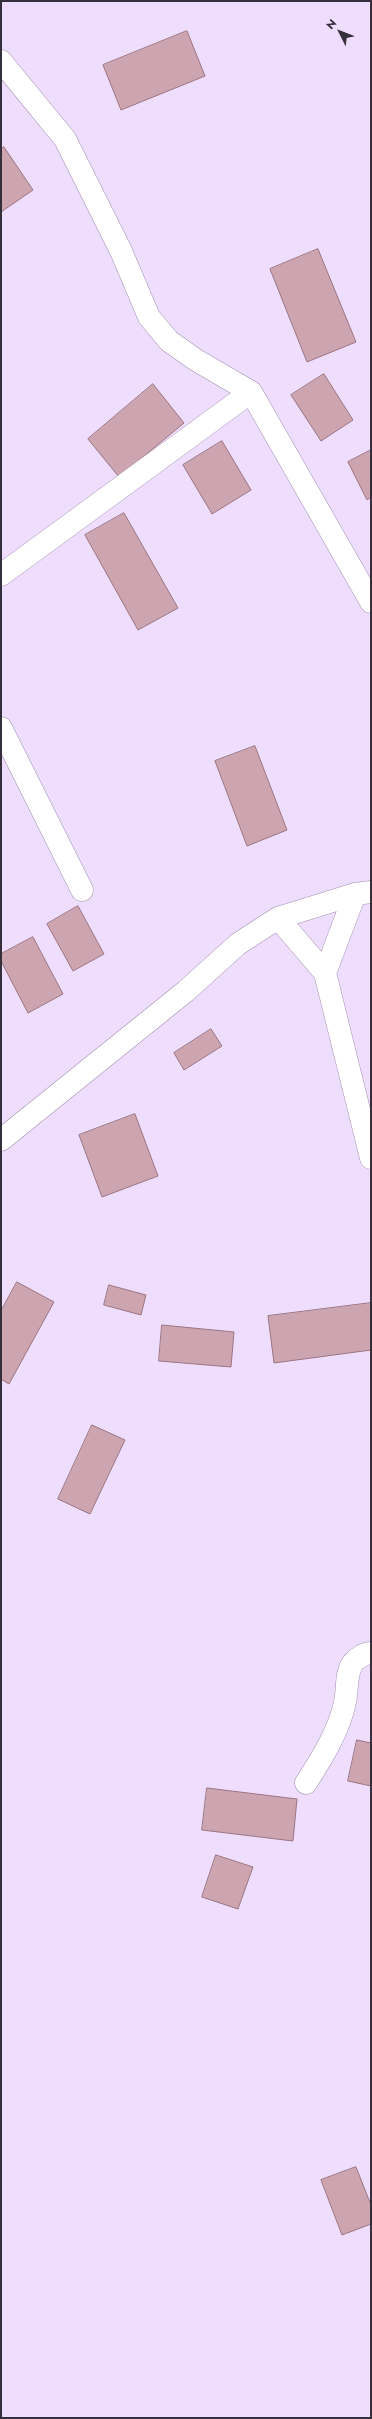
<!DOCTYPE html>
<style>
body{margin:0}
#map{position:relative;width:372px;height:2419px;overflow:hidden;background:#efddfe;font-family:Jost,sans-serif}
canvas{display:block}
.frame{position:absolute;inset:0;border:2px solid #352e3b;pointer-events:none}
.north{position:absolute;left:320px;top:12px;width:40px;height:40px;-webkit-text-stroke:3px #efddfe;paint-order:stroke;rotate:312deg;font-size:11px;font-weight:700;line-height:16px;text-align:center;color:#352e3b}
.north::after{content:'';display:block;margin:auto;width:14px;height:18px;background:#352e3b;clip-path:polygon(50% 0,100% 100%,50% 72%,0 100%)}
</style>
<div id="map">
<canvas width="372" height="2419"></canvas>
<div class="frame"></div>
<div class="north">N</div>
</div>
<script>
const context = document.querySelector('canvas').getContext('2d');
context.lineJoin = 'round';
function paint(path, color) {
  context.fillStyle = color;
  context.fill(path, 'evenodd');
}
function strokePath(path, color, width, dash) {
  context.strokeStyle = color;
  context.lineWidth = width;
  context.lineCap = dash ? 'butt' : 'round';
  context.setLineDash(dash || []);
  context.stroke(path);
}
const building = new Path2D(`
 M187,31L205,76L121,110L103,65Z
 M4,147L33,190L1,212V149Z
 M318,249L356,342L307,362L270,269Z
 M324,374L353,420L321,441L291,395Z
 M153,384L184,423L119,477L88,439Z
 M222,441L251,490L212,514L183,465Z
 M371,450V497L367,500L348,462Z
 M124,513L178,608L138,630L85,535Z
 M255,746L287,830L247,846L215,761Z
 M78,906L104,954L73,971L47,924Z
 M33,937L63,994L28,1013L1,961V954Z
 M211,1029L222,1046L184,1070L174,1053Z
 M135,1114L158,1176L102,1197L79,1135Z
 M17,1282L54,1302L9,1384L1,1379V1311Z
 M109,1285L146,1295L141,1315L104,1305Z
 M371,1303V1350L274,1363L268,1316Z
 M162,1325L234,1332L231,1367L159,1361Z
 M92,1425L125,1440L90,1514L58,1499Z
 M357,1740L371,1743V1786L348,1781Z
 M207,1788L297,1799L293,1841L202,1830Z
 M216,1855L253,1867L238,1909L202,1897Z
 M356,2167L371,2205V2224L342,2235L321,2180Z`);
paint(building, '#cca5b1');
strokePath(building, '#9a7580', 1);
const street = new Path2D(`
 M1,61L65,139L121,251L149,317L169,341L196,360L251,392L371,602
 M1,575L251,392
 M1,728L82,890
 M355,894L325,973L371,1158
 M278,918L325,973
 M1,1140L186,991L238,944L278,918L355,894L371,892
 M306,1783C322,1758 339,1731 345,1702C348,1690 345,1674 353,1663C357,1658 365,1653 371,1653`);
strokePath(street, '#a190ae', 23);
strokePath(street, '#fff', 22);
</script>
